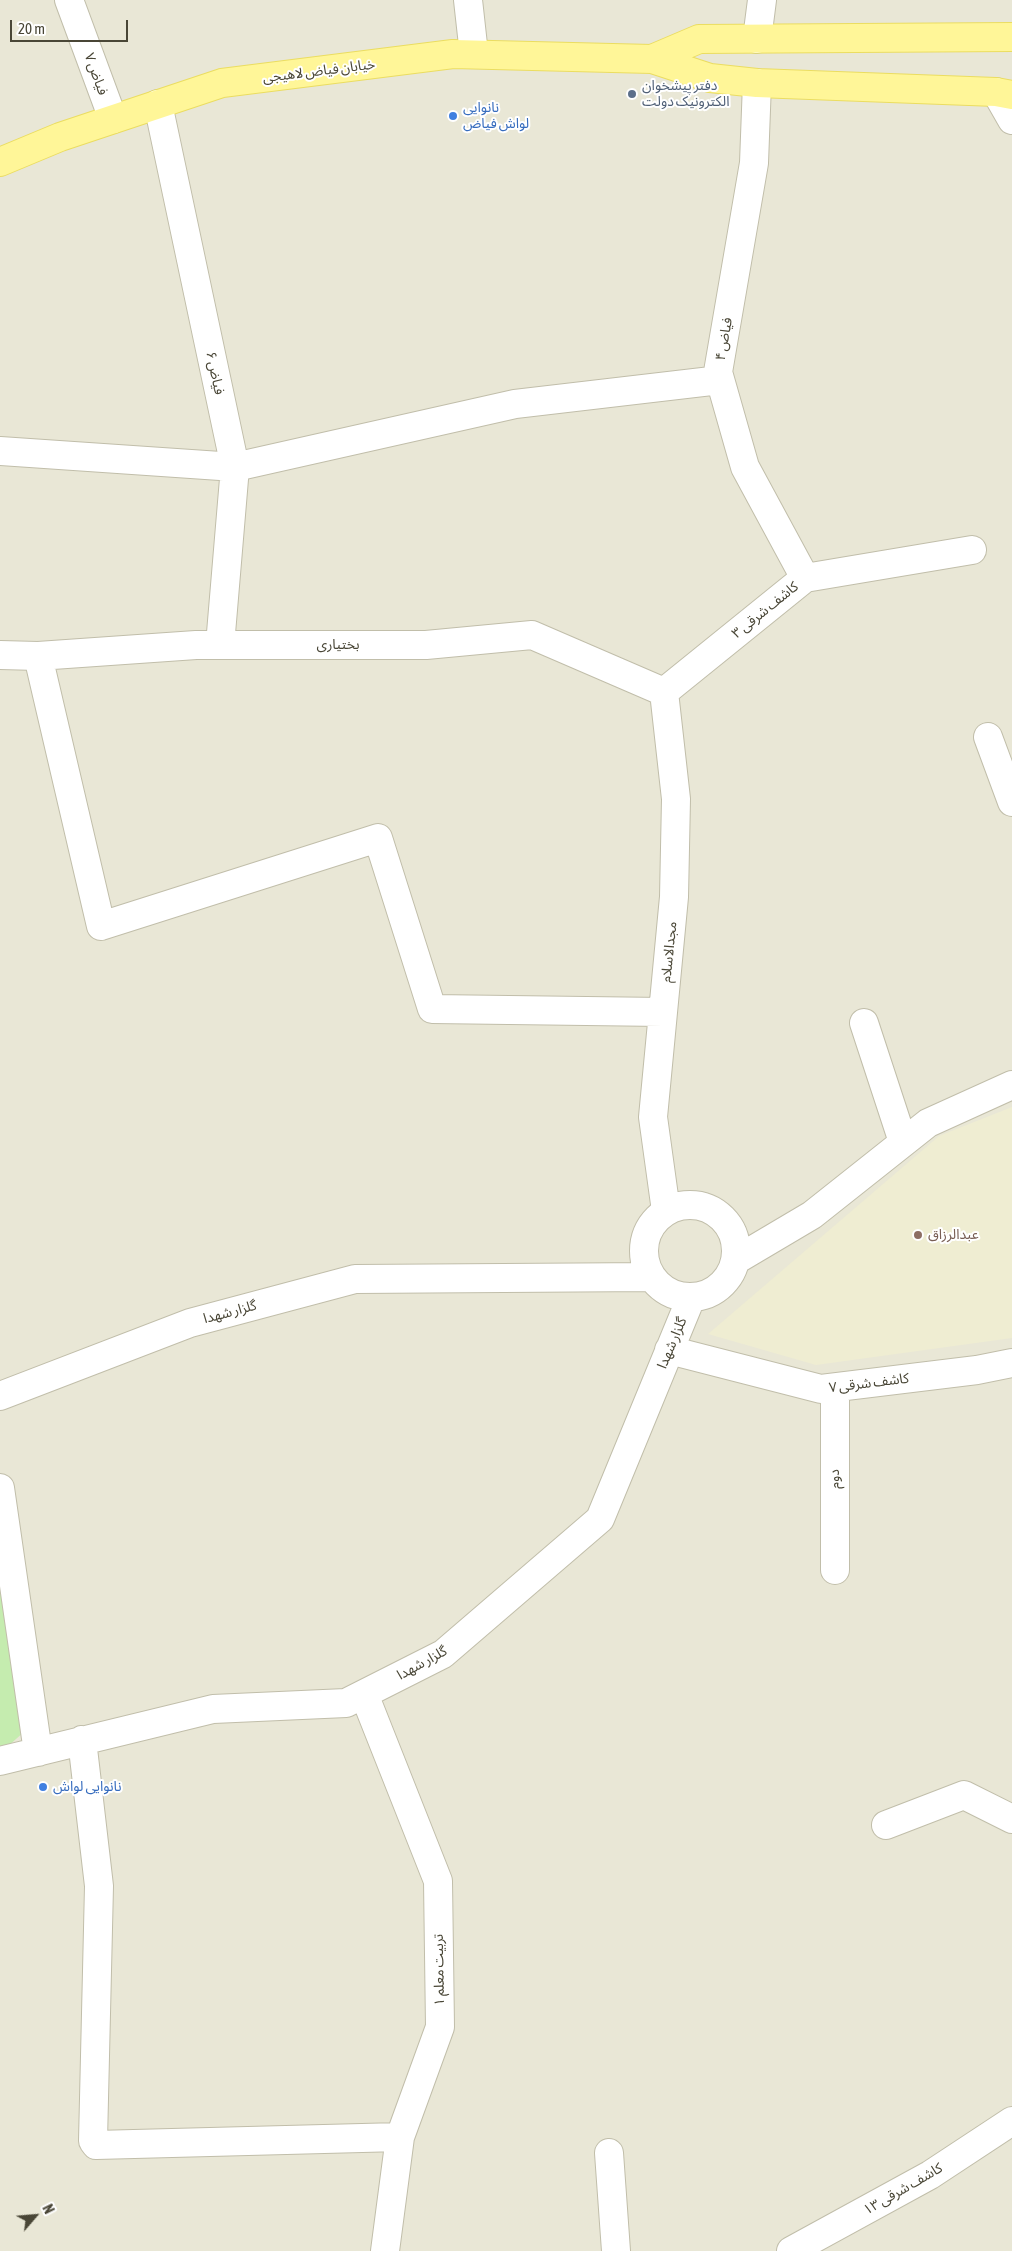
<!DOCTYPE html>
<meta charset="utf-8">
<style>
body{margin:0}
#map{position:relative;width:1012px;height:2251px;overflow:hidden;background:#f5f4e9;font-family:"Asap Condensed",sans-serif}
canvas{display:block}
.north{position:absolute;left:10px;top:2191px;width:50px;height:50px;-webkit-text-stroke:4px #fff;paint-order:stroke;rotate:63deg;font-size:14px;font-weight:700;line-height:20px;text-align:center;color:#494636}
.north::after{content:'';display:block;margin:auto;width:18px;height:22px;background:#494636;clip-path:polygon(50% 0,100% 100%,50% 72%,0 100%)}
.scale{position:absolute;left:10px;top:20px;width:118px;height:22px;box-sizing:border-box;border:2px solid #494636;border-top:0;padding-left:6px;font-size:15px;line-height:18px;white-space:nowrap;color:#494636;-webkit-text-stroke:4px #fff;paint-order:stroke}
</style>
<div id="map">
<canvas width="1012" height="2251"></canvas>
<div class="north">N</div>
<div class="scale">20 m</div>
</div>
<script>
const context = document.querySelector('canvas').getContext('2d');
context.lineJoin = 'round';
function paint(path, color) {
  context.fillStyle = color;
  context.fill(path, 'evenodd');
}
function strokePath(path, color, width, dash) {
  context.strokeStyle = color;
  context.lineWidth = width;
  context.lineCap = dash ? 'butt' : 'round';
  context.setLineDash(dash || []);
  context.stroke(path);
}
function label(font, color, halo, rows, align = 'center') {
  context.font = font + ' "Asap Condensed","Noto Sans Arabic",sans-serif';
  context.lineWidth = 4;
  context.setLineDash([]);
  context.textBaseline = 'middle';
  context.strokeStyle = halo;
  context.fillStyle = color;
  for (const [text, x, y, turn = 0] of rows) {
    context.save();
    context.translate(x, y);
    context.rotate((+turn || 0) * Math.PI / 180);
    context.textAlign = isNaN(turn) ? turn : align;
    if (halo) context.strokeText(text, 0, 0);
    context.fillText(text, 0, 0);
    context.restore();
  }
}
paint(new Path2D(`
 M0,0H1012V2251H0Z`), '#e9e7d6');
paint(new Path2D(`
 M1012,1107V1338L816,1365L708,1334L939,1136Z`), '#efedd2');
paint(new Path2D(`
 M0,1544L34,1723L7,1747L0,1750Z`), '#c5ecaf');
const minor = new Path2D(`
 M69,0L113,119
 M468,0L474,54
 M757,39L762,0
 M757,83L754,163L718,372L745,467L805,578
 M996,92L1012,120
 M158,104L235,467L220,645
 M0,451L235,467L515,404L720,380
 M0,655L38,656L196,645H426L532,635L664,692
 M38,656L101,926L378,838L432,1009L663,1012
 M664,692L676,799L674,897L653,1117L666,1211
 M664,692L805,578L972,550
 M988,737L1012,802
 M864,1023L903,1142
 M644 1251a46 46 0 1 1 92 0a46 46 0 1 1-92 0Z
 M736,1260L812,1215L928,1123L1012,1085
 M669,1350L821,1389L977,1370L1012,1363
 M0,1396L190,1323L355,1279L651,1277
 M0,1488L38,1752
 M835,1570V1388
 M364,1694L438,1881L440,2027L400,2137L385,2251
 M82,1740L99,1886L93,2141L96,2145L400,2137
 M0,1761L213,1709L346,1703L443,1654L600,1519L691,1298
 M886,1825L964,1795L1012,1819
 M609,2153L616,2251
 M791,2251L930,2175L1012,2121`);
const major = new Path2D(`
 M652,59L699,39L1012,37
 M0,162L60,137L222,83L453,54L652,59L710,78L757,83L996,92L1012,95`);
strokePath(minor, '#c1beaa', 30);
strokePath(major, '#ebdd61', 30);
strokePath(minor, '#fff', 28);
strokePath(major, '#fff698', 28);
for (const [x, y, r, color] of [
 [632,94,5,"#5c6f8a"],
 [453,116,5,"#3f7fe0"],
 [918,1235,5,"#8d6e63"],
 [43,1787,5,"#3f7fe0"]
]) {
  const dot = new Path2D();
  dot.arc(x, y, r, 0, 2 * Math.PI);
  context.fillStyle = color;
  context.fill(dot);
  strokePath(dot, '#fff', 2);
}
label('14px', '#494636', '#fff', [
 ["خیابان فیاض لاهیجی",319,71,-7],
 ["فیاض ۷",96,74,70],
 ["فیاض ۴",724,339,-80],
 ["فیاض ۶",215,373,78],
 ["کاشف شرقی ۳",765,610,-39],
 ["بختیاری",338,645],
 ["مجدالاسلام",669,952,-84],
 ["گلزار شهدا",230,1312,-15],
 ["گلزار شهدا",672,1343,-67],
 ["کاشف شرقی ۷",869,1383,-7],
 ["دوم",835,1479,-90],
 ["گلزار شهدا",422,1663,-29],
 ["تربیت معلم ۱",439,1970,-91],
 ["کاشف شرقی ۱۳",903,2189,-30]
]);
label('14px', '#4e5e75', '#fff', [
 ["دفتر پیشخوان",642,86],
 ["الکترونیک دولت",642,102]
], 'left');
label('14px', '#366cbe', '#fff', [
 ["نانوایی",463,108],
 ["لواش فیاض",463,124],
 ["نانوایی لواش",53,1787]
], 'left');
label('14px', '#785e54', '#fff', [
 ["عبدالرزاق",928,1235]
], 'left');
</script>
